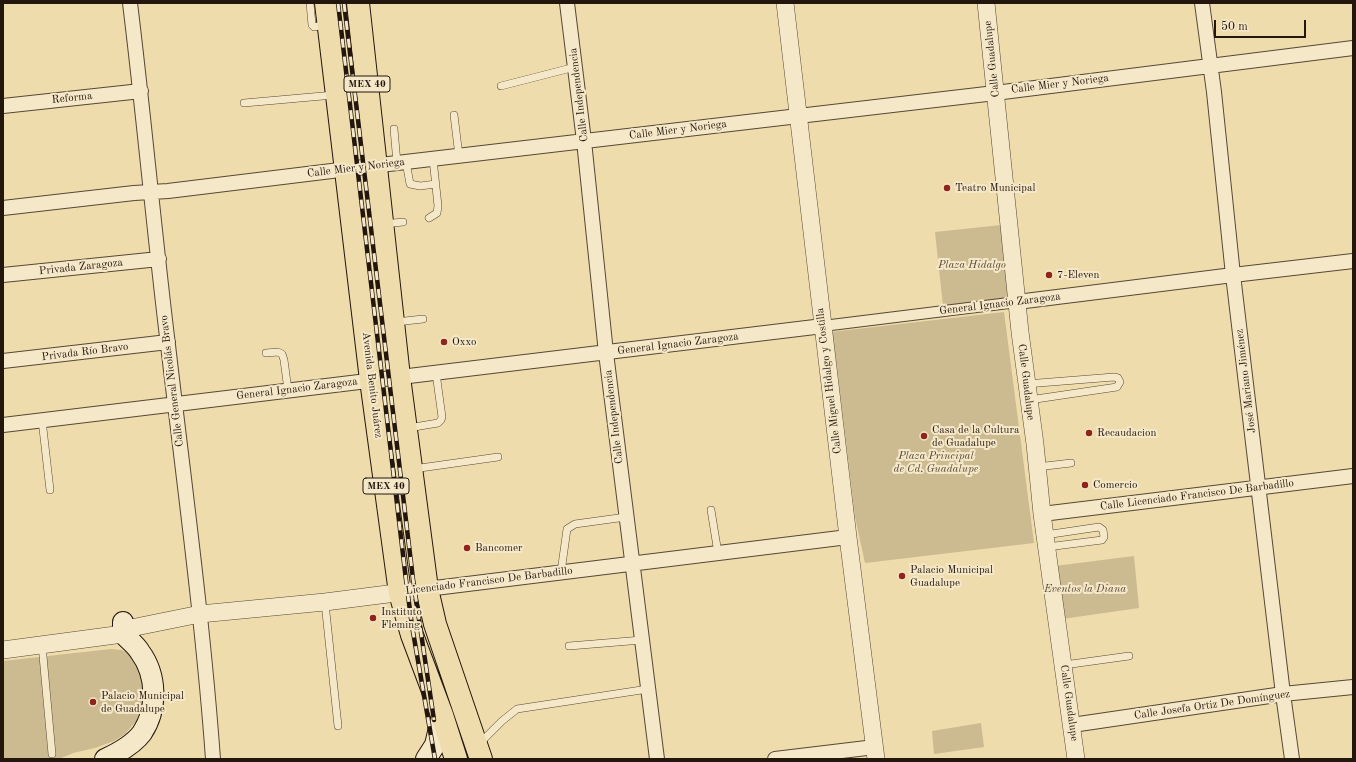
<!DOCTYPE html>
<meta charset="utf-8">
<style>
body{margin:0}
#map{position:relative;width:1356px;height:762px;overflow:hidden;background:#efdcac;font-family:"Old Standard TT",serif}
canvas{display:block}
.frame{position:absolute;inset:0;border:4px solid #23160d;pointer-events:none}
.scale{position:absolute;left:1214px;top:20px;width:92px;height:18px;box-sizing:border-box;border:2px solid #23160d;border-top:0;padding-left:5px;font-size:12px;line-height:14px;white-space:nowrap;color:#23160d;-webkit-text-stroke:3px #f5e8c9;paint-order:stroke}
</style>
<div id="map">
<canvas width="1356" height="762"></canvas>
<div class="frame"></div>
<div class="scale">50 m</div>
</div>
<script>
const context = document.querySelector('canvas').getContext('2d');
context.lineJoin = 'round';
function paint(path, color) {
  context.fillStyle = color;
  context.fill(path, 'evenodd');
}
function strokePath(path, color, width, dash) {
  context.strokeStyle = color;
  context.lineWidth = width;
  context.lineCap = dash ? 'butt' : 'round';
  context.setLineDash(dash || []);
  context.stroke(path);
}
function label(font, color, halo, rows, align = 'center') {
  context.font = font + ' "Old Standard TT",serif';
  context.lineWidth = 4;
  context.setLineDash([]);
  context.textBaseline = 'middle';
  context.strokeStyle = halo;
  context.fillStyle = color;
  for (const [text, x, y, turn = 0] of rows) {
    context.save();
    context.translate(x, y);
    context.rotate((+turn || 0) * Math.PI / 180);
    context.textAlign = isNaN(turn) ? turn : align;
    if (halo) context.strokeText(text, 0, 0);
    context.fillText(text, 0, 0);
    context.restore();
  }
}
paint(new Path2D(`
 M1001,225L1009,298L943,306L935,232Z
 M1004,312L1034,543L865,563L855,517L837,366L831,332Z
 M1134,556L1139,608L1062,619L1055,566Z
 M111,649L122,650L134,657L140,671L143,687L142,704L137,720L125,734L114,741L95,748L73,753L59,759H3V661Z
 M981,723L984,747L934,754L932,731Z`), '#ccba91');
const service = new Path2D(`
 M310,3L312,25L314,27L327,24
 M501,86L575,67
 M244,103L334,95
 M454,115L459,156
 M394,129L397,163
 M406,162L410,184L420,186L436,184
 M429,218L437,213L438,206L433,159
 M384,224L403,222
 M396,322L423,319
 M266,353L278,352L282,354L284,360L288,390
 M1026,384L1114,377L1118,378L1120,382L1117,387L1029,400
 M42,420L50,490
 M408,428L438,423L441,420L442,417L436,373
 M1037,467L1071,463
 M413,469L498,457
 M711,510L718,553
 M1045,535L1099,527L1103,530L1104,537L1102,540L1047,547
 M561,572L567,529L575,524L626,517
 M325,603L338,726
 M42,645L52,754
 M569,646L642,640
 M1064,665L1129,656
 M479,744L502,721L517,709L648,689`);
const pedestrian = new Path2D(`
 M823,326L1017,302`);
const minor = new Path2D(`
 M130,3C144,117 154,231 168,345C184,483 203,621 213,759
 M567,3L584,141L606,353L657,759
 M1202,3L1214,92L1233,275L1283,694L1292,759
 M3,106L141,91
 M3,208L134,193L168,191L397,163L995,93L1353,48
 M3,275L159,259
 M1017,302L1233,275L1353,261
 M3,361L168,342
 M3,425L823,326
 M1042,514L1353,476
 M427,589L848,537
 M1072,725L1283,694L1353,687
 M775,759L875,747`);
const tertiary = new Path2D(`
 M785,3L848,537L876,759
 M986,3L1020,332L1035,444L1042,514L1076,759
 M3,650L123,634L131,628L200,614L325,602L427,589`);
const secondary = new Path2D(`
 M105,759C118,753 133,745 142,733C158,709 157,675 140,652C136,645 129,640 123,634V622
 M426,759L435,745L442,715`);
const primary = new Path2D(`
 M326,3L371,380L400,593L412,635L442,715L456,759
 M358,3L399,377L427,589L435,624L481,759`);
strokePath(service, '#564835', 8);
strokePath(pedestrian, '#564835', 12);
strokePath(minor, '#564835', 16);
strokePath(tertiary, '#564835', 18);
strokePath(secondary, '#23160d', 22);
strokePath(primary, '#23160d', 24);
strokePath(service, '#f5e8c9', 7);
strokePath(pedestrian, '#f5e8c9', 10);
strokePath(minor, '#f5e8c9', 14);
strokePath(tertiary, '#f5e8c9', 17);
strokePath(secondary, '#f5e8c9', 20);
strokePath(primary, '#efdcac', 22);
const rail = new Path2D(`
 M338,3L406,580L412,626L435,759
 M344,3L413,579L434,720`);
strokePath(rail, '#23160d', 4.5);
strokePath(rail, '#f5e8c9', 3, [9]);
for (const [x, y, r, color] of [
 [947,188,4,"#8f2418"],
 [1049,275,4,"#8f2418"],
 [444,342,4,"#8f2418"],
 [1089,433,4,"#8f2418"],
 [924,436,4,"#8f2418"],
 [1085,485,4,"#8f2418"],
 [467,548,4,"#8f2418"],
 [902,576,4,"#8f2418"],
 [373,618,4,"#8f2418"],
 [93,702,4,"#8f2418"]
]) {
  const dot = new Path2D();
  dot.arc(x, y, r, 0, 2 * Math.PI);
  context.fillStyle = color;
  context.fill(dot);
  strokePath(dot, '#f5e8c9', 1.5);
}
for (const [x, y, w] of [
 [367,84,46],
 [386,486,46]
]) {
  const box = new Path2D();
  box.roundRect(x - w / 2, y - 8, w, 16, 3);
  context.fillStyle = '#f5e8c9';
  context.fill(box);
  strokePath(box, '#23160d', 1);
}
label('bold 10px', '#23160d', null, [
 ["MEX 40",367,84],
 ["MEX 40",386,486]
]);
label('11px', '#23160d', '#f5e8c9', [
 ["Calle Guadalupe",992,59,-96],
 ["Calle Mier y Noriega",1060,84,-7],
 ["Calle Independencia",579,95,-97],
 ["Reforma",72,98,-6],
 ["Calle Mier y Noriega",678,130,-7],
 ["Calle Mier y Noriega",356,168,-7],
 ["Privada Zaragoza",81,267,-6],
 ["General Ignacio Zaragoza",1000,304,-7],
 ["General Ignacio Zaragoza",678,344,-7],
 ["Privada Río Bravo",85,352,-7],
 ["Calle General Nicolás Bravo",172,381,-97],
 ["Calle Miguel Hidalgo y Costilla",829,381,-97],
 ["José Mariano Jiménez",1246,381,-97],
 ["Calle Guadalupe",1026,382,83],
 ["Avenida Benito Juárez",372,385,83],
 ["General Ignacio Zaragoza",297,389,-7],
 ["Calle Independencia",614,417,-97],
 ["Calle Licenciado Francisco De Barbadillo",1197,495,-7],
 ["Licenciado Francisco De Barbadillo",489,581,-7],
 ["Calle Guadalupe",1069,703,82],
 ["Calle Josefa Ortiz De Domínguez",1212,705,-8]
]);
label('11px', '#23160d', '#f5e8c9', [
 ["Teatro Municipal",955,188],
 ["7-Eleven",1057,275],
 ["Oxxo",452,342],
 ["Casa de la Cultura",932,430],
 ["de Guadalupe",932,443],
 ["Recaudacion",1097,433],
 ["Comercio",1093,485],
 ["Bancomer",475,548],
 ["Palacio Municipal",910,570],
 ["Guadalupe",910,583],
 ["Instituto",381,612],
 ["Fleming",381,625],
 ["Palacio Municipal",101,696],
 ["de Guadalupe",101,709]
], 'left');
label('italic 11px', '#564735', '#f5e8c9', [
 ["Plaza Hidalgo",972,265],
 ["Plaza Principal",936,456],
 ["de Cd. Guadalupe",936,469],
 ["Eventos la Diana",1085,589]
]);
</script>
